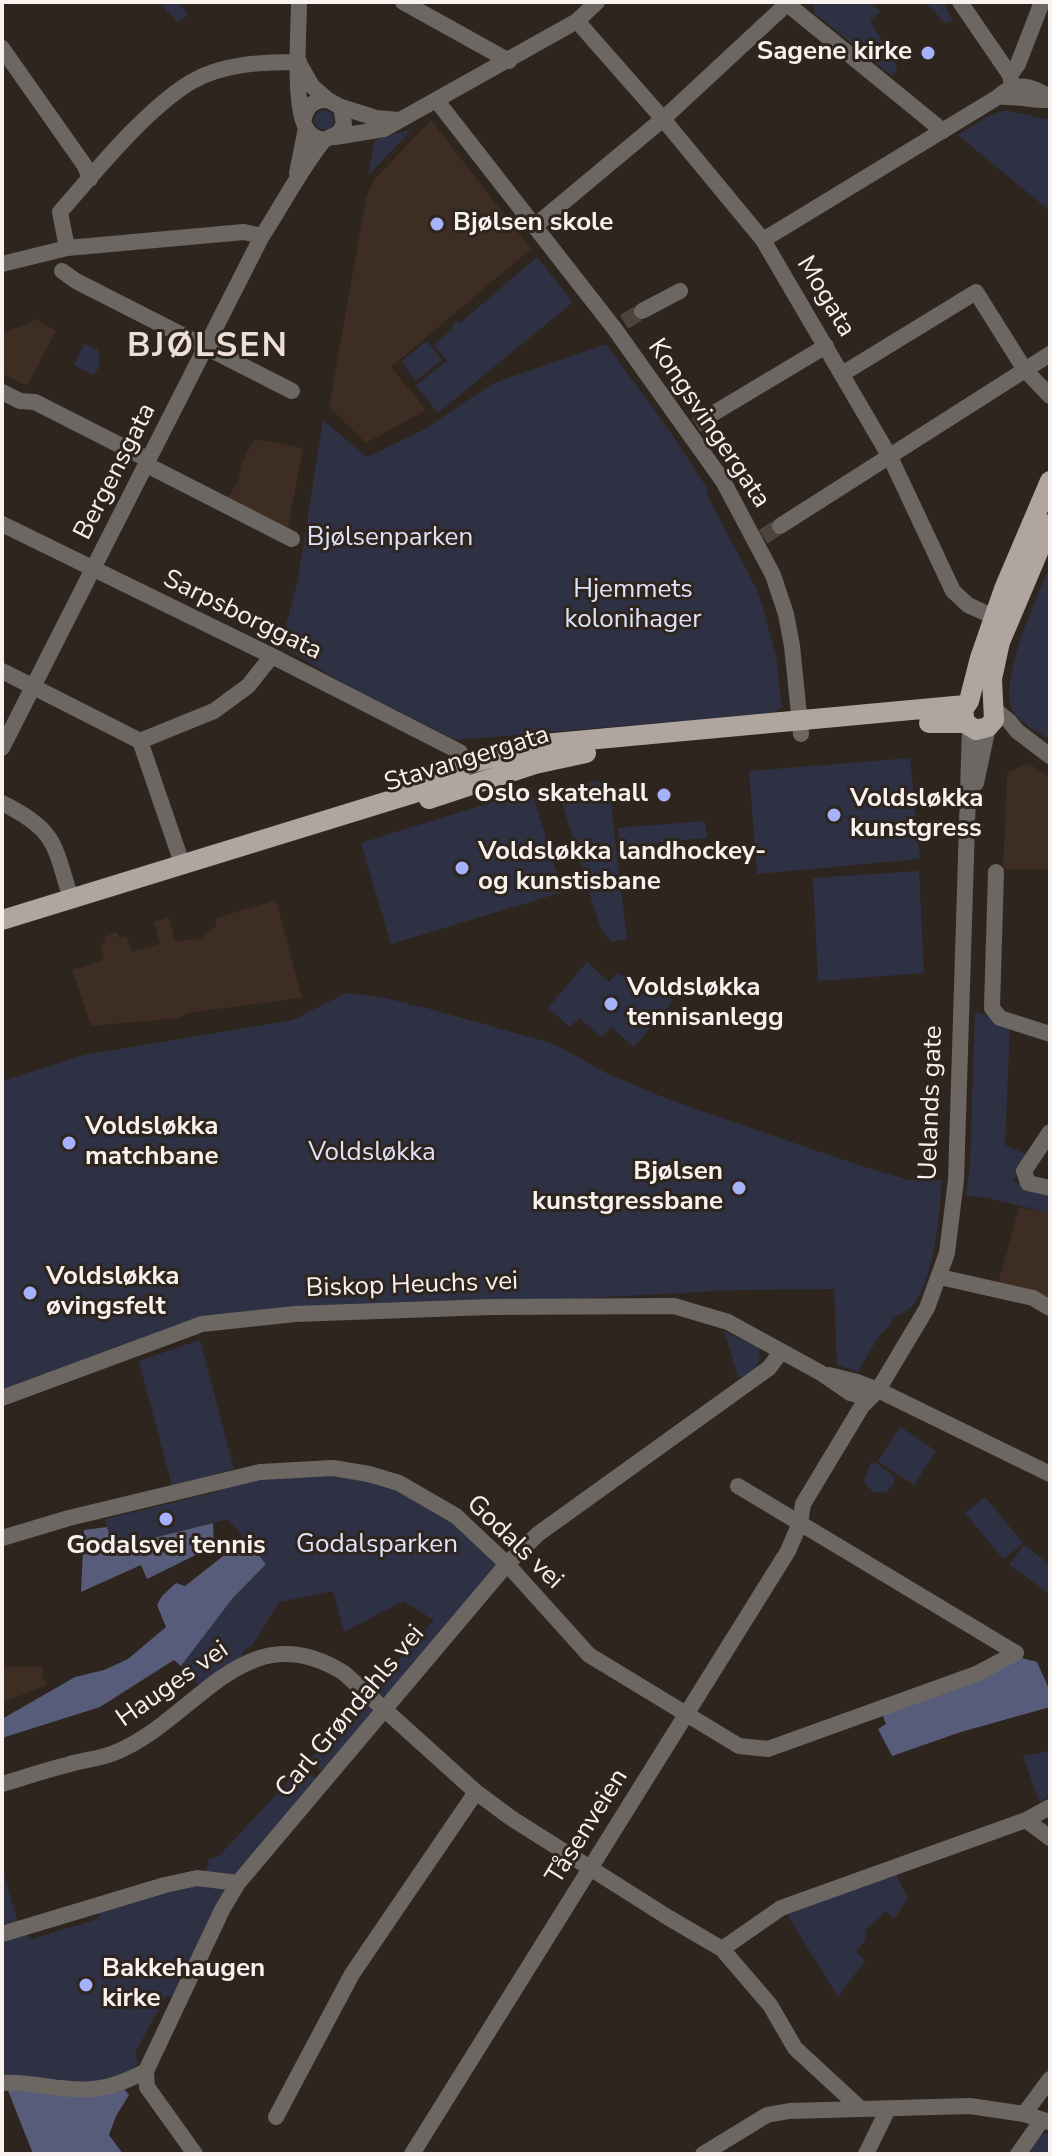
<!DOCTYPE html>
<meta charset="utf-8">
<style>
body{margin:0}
#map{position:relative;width:1052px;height:2156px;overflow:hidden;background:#2f251f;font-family:"Nunito Sans",sans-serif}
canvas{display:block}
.frame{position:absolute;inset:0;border:4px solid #f9f2ee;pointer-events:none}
</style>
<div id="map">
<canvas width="1052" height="2156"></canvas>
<div class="frame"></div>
</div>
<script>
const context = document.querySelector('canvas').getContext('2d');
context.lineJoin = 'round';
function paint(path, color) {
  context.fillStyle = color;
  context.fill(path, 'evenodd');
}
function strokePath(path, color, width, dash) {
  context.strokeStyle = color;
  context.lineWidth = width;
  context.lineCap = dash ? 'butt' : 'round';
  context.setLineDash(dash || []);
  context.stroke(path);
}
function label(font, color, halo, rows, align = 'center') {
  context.font = font + ' "Nunito Sans",sans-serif';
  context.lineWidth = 6;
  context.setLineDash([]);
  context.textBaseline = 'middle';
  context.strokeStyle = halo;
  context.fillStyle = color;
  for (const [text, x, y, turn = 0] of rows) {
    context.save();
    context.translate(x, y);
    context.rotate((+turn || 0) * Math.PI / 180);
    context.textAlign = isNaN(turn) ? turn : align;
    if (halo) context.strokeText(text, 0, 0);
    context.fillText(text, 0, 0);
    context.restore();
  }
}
paint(new Path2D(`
 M431,120L531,249L391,367L426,410L366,443L329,407L366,198L373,181Z
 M33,318L56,331L27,386L2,373V333L31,323Z
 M259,440L303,448L288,527L283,530L226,501L239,479L241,465L253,441Z
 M1028,763L1050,777V870L1003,869L1007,773Z
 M276,900L302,998L187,1013L180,1018L91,1026L72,970L104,960L100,944L105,942L104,937L117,932L119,938L126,936L132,952L160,944L154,922L169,917L175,941L200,939L216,926V918Z
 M1019,1207L1050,1213V1298L1036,1292L998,1283Z
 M41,1666L44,1672L41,1674L47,1685L2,1703V1667Z`), '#3d2d23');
paint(new Path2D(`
 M159,2H177L188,14L178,22Z
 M812,2H870L880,11L870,21L897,66L896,72L892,76L814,13Z
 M925,2H943L953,21L945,23Z
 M1005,110L1050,120V211L958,135L986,117Z
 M314 120a10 10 0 1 1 20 0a10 10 0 1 1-20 0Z
 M412,129L369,175L368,174L375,140Z
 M537,257L573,302L438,413L416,385L447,361L434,345L453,328L452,325L458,321L460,323Z
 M427,341L442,360L415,381L401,361Z
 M84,344L98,350L100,365L94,375L74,365Z
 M606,344L671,433L707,488L708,497L755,586L762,605L776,656L782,707L774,713L456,740L345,684L283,647V637L298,579L323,420L367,457L425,429L494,383Z
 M1050,567V740C1039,732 1018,722 1012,709C999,679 1037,596 1050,567Z
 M910,758L920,859L757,874L749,771Z
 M608,780L627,939L611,942L600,927L557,787Z
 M531,790L563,892L391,944L361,843Z
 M705,821L707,838L620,846L618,828Z
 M919,871L924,973L818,981L813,878Z
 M587,962L609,982L618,972L641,992L651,981L673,1001L634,1047L611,1027L602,1037L579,1018L570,1027L548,1008Z
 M346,993L385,998L430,1009L554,1044L608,1074L670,1100L858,1165L909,1180H941C941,1214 934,1276 914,1304C910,1310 899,1314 893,1318C889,1327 888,1327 881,1334C877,1338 861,1367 858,1372L837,1365L834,1289L735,1290L311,1313L201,1326L2,1394V1081L84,1055L293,1020Z
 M975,1012L1010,1023L1005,1146L1027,1154L1013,1181L1050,1193V1213L984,1197L966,1196L970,1165Z
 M724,1331L758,1347C764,1362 753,1376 738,1377Z
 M200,1340L234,1469L172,1486L139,1361Z
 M900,1427L936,1451L914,1485L878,1461Z
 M875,1462L895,1477L894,1484L886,1493L873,1492L864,1482L870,1464Z
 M329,1472L393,1488L447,1515L496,1565L389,1695L382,1696L372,1689L434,1620L403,1601L344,1632L333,1591L279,1602L251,1647H247L241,1656L200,1687L181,1666L232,1599L266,1564L228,1519L112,1548L105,1519L220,1491V1486L293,1473Z
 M985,1497L1023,1543L1003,1559L965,1513Z
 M1024,1545L1050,1565V1595L1009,1564Z
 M361,1697L374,1711L325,1774L309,1761Z
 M1050,1751V1794L1040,1803L1023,1756Z
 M302,1767L320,1782L244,1868L231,1876L202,1873L209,1865L208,1859L219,1856Z
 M2,1867L18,1923L2,1928Z
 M895,1872L908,1898L894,1919L886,1911L865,1931L866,1940L856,1951L865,1961L838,1997L786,1913Z
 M195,1884L223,1888L224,1893L174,1996H166L135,2053L138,2063L132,2070L109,2082L2,2081V1937L22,1932L32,1939L98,1919L102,1908Z
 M1050,2132V2154H1025L1041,2135Z`), '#2e3144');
paint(new Path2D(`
 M213,1523L214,1546L147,1579L141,1565L81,1592L84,1530L107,1527L113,1548Z
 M245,1539L266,1564L232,1599L181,1666L174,1660L100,1707L2,1738V1719L75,1677L104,1670L128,1659L166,1627L157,1605L162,1596L176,1583L185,1586Z
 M1018,1657L1037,1662L1050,1691V1707L961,1732L892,1756L878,1729L886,1724L882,1713Z
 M7,2088L124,2089L129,2095L116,2116L109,2135L123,2154H33Z`), '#585c7b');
strokePath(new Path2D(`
 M624,322L642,311
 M696,425L714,413
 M763,537L780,526`), '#4d443e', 16, [16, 8]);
strokePath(new Path2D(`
 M299,2C299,31 292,110 308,131C312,137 318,139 324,140L339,133L344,124L341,107L328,100C315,99 307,105 304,118
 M403,2L509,61
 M785,2L943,131
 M960,2L1010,75L1014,96
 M577,21L663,119L763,240L890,457L953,591L968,605L994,617
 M2,48L85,166L90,179
 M300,65L312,86L328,100
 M1010,75L1018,64L1042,2
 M1004,97C1020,96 1034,101 1050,100
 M437,101L614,328L723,481L773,575L786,614L792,646L801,734
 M341,107L376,118L399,120
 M335,137L384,129L577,21L597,2
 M297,173L306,128
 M536,225L663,119L789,2
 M763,240L998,97C1015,80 1031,86 1050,97
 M67,248L60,212C95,172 146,109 191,82C223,63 264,62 299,62
 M2,264L67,248L244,232L262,236
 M62,271L76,281L292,391
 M642,311L680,291
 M842,374L976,292L1025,370L1050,396
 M2,392L20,401L35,402L149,460
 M714,413L826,346
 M147,465L292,539
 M2,524L272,656L460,752
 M780,526L1050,354
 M2,671L140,741L183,866
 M995,710L1009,721L1017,731L1050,756
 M140,741L214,711L248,686L272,656
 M2,748L262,236C283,204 300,170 324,140
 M976,783L988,727
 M2,803C57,830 54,845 71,899
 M996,872L992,1008L1000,1018L1050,1034
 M1050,1132L1024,1171L1028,1183L1050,1188
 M940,1277L1033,1298L1050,1308
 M829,1375L857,1382L878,1390L1050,1474
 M2,1398L202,1324L295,1314L490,1307L674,1306L728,1322L821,1373L850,1393L858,1395L876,1391
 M738,1486L1016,1653
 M2,1538L69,1518L260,1472L333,1468L369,1474L399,1483L456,1516L507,1564L589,1655L739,1746L768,1749L976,1674L1016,1653
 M2,1784C24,1778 45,1770 67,1765C82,1760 100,1759 114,1753C197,1720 244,1610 344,1673L476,1792L511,1818L669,1918L722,1949L770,2005L795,2048L861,2109
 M1026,1820L1050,1838
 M2,1934L165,1885L197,1878L238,1883
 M722,1949L781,1908L1026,1820L1050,1807
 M146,2071L147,2087L195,2154
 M2,2083C32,2081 62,2092 91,2089C110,2088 129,2080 146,2071L222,1910L238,1883L507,1564L538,1534L769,1368L781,1352
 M1024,2114L1050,2079
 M276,2117L352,1974L476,1792
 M412,2154L788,1551L800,1523L803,1504L862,1406L878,1390L927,1308L947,1253L956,1180L970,728
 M703,2154L767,2115L789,2111L970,2106L1024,2114L1050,2122
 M866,2154L888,2109
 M1018,2154L1042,2120`), '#6c6763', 16);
strokePath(new Path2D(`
 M1050,481L1004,589L980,658L969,701L963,710L965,723L976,730L988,727L994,720L992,679L1000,642L1050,524
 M929,723H965
 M429,799L535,764L586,753
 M2,920L434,787L466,765L533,745L965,705`), '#b1a69f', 20);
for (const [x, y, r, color] of [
 [928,53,8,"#a6b1fc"],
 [437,224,8,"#a6b1fc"],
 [664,795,8,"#a6b1fc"],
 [834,815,8,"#a6b1fc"],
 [462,868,8,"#a6b1fc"],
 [611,1004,8,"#a6b1fc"],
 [69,1143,8,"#a6b1fc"],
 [739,1188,8,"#a6b1fc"],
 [30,1293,8,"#a6b1fc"],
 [166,1519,8,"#a6b1fc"],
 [86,1985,8,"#a6b1fc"]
]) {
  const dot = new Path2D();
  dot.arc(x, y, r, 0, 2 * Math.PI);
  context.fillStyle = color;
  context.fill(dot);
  strokePath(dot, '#2f251f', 3);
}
label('bold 26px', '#f9f2ee', '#2f251f', [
 ["Sagene kirke",912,53,"right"],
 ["Bjølsen skole",453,224],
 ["Oslo skatehall",648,795,"right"],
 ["Voldsløkka",850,800],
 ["kunstgress",850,830],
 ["Voldsløkka landhockey-",478,853],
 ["og kunstisbane",478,883],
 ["Voldsløkka",627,989],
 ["tennisanlegg",627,1019],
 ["Voldsløkka",85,1128],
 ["matchbane",85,1158],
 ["Bjølsen",723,1173,"right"],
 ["kunstgressbane",723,1203,"right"],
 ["Voldsløkka",46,1278],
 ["øvingsfelt",46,1308],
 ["Godalsvei tennis",166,1547,"center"],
 ["Bakkehaugen",102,1970],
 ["kirke",102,2000]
], 'left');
label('26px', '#f9f2ee', '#2f251f', [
 ["Mogata",825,297,59],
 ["Kongsvingergata",708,424,56],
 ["Bergensgata",116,472,-63],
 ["Sarpsborggata",242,616,26],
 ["Stavangergata",467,760,-17],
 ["Uelands gate",932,1103,-88],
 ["Biskop Heuchs vei",412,1286,-2],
 ["Godals vei",514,1543,44],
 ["Hauges vei",173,1685,-35],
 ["Carl Grøndahls vei",351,1712,-50],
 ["Tåsenveien",588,1827,-58]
]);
label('26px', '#dfe3fa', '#2f251f', [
 ["Bjølsenparken",390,539],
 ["Hjemmets",633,591],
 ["kolonihager",633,621],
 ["Voldsløkka",372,1154],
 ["Godalsparken",377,1546]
]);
context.letterSpacing = '2px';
label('bold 34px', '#eedfd7', '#2f251f', [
 ["BJØLSEN",208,348]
]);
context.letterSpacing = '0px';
</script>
